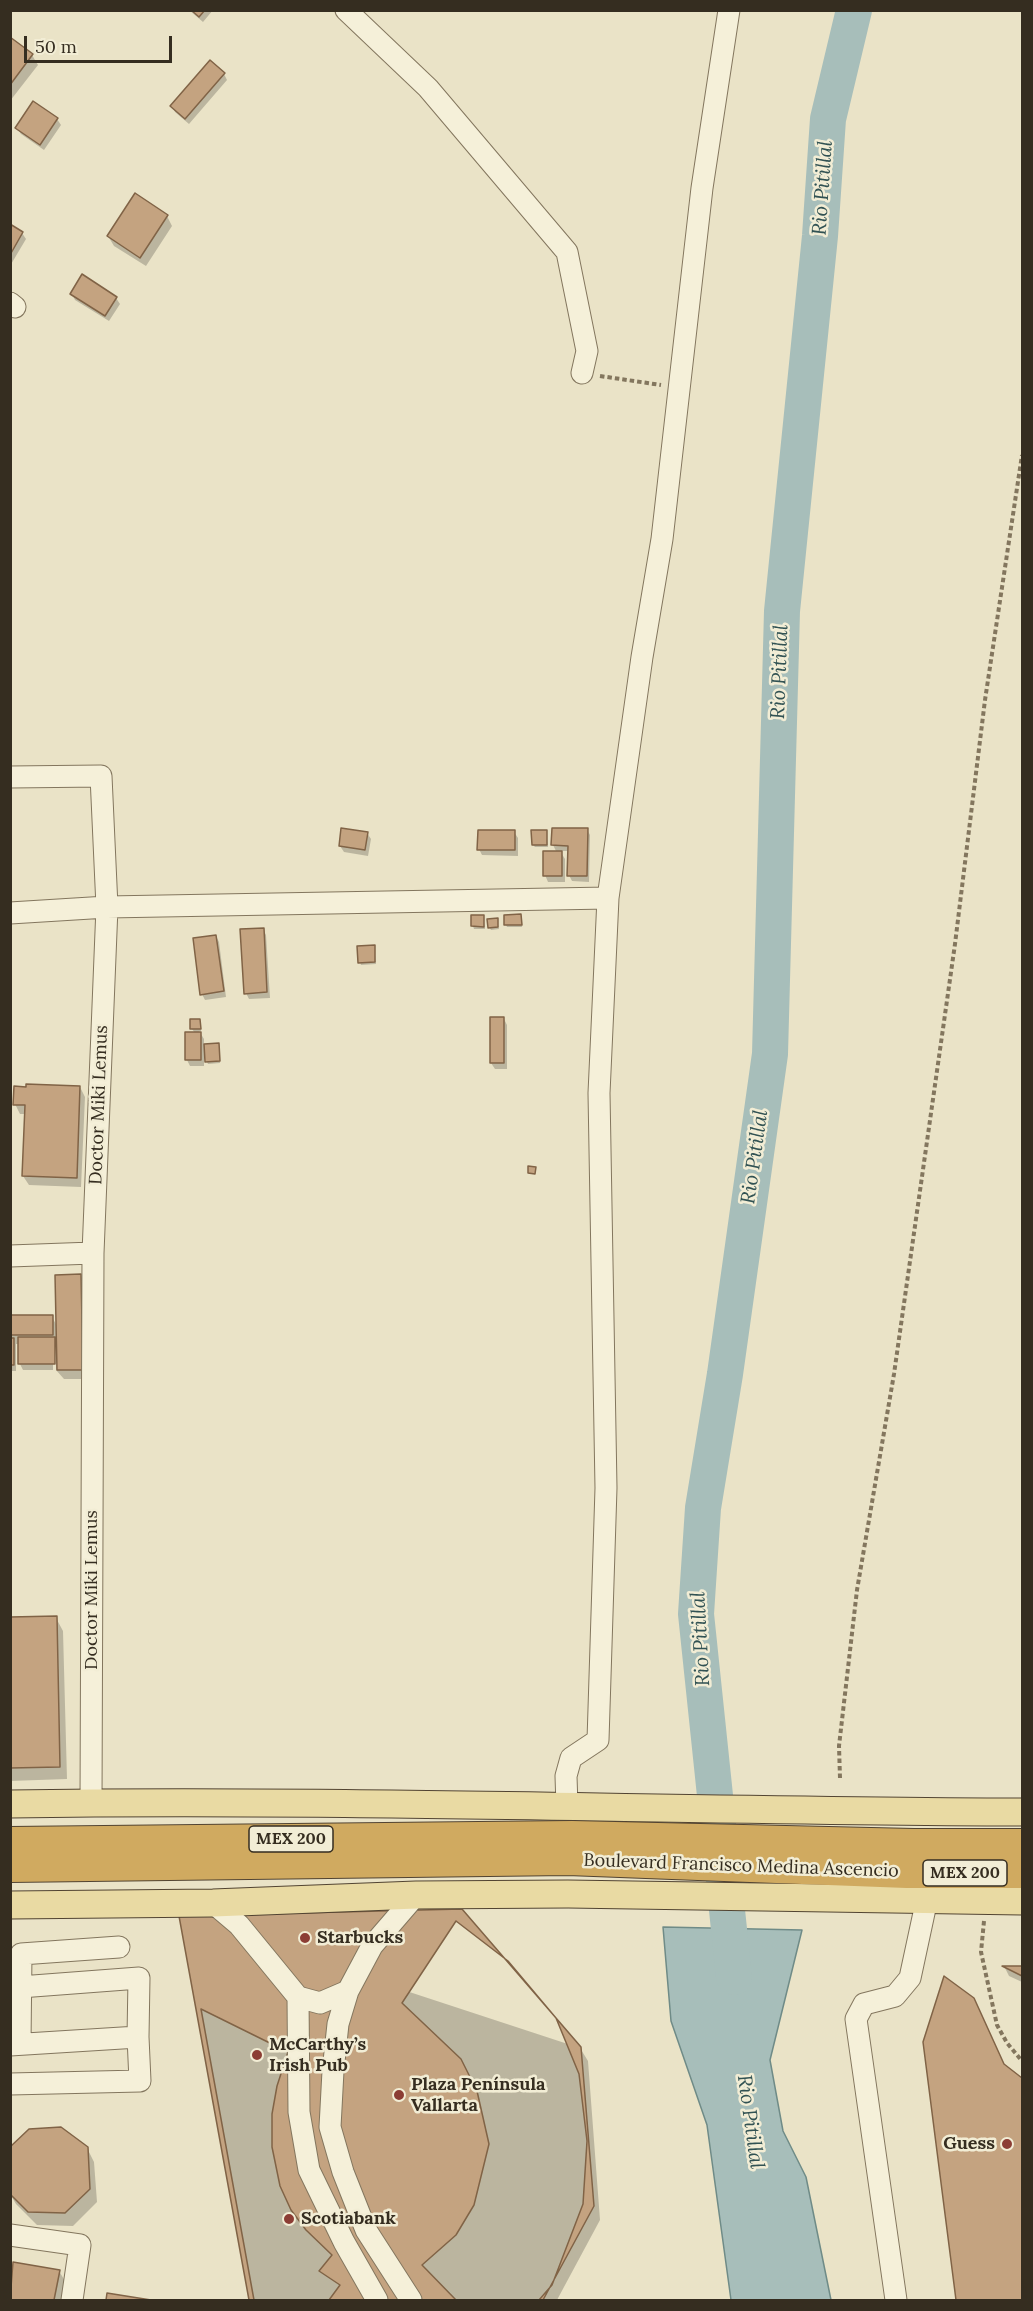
<!DOCTYPE html>
<meta charset="utf-8">
<style>
body{margin:0}
#map{position:relative;width:1033px;height:2311px;overflow:hidden;background:#eae3c7;font-family:Lora,serif}
canvas{display:block}
.frame{position:absolute;inset:0;border:12px solid #352d20;pointer-events:none}
.scale{position:absolute;left:24px;top:36px;width:148px;height:27px;box-sizing:border-box;border:3px solid #352d20;border-top:0;padding-left:8px;font-size:18px;line-height:21px;white-space:nowrap;color:#352d20;-webkit-text-stroke:4px #f2edd5;paint-order:stroke}
</style>
<div id="map">
<canvas width="1033" height="2311"></canvas>
<div class="frame"></div>
<div class="scale">50 m</div>
</div>
<script>
const context = document.querySelector('canvas').getContext('2d');
context.lineJoin = 'round';
function paint(path, color) {
  context.fillStyle = color;
  context.fill(path, 'evenodd');
}
function strokePath(path, color, width, dash) {
  context.strokeStyle = color;
  context.lineWidth = width;
  context.lineCap = dash ? 'butt' : 'round';
  context.setLineDash(dash || []);
  context.stroke(path);
}
function label(font, color, halo, rows, align = 'center') {
  context.font = font + ' Lora,serif';
  context.lineWidth = 5;
  context.setLineDash([]);
  context.textBaseline = 'middle';
  context.strokeStyle = halo;
  context.fillStyle = color;
  for (const [text, x, y, turn = 0] of rows) {
    context.save();
    context.translate(x, y);
    context.rotate((+turn || 0) * Math.PI / 180);
    context.textAlign = isNaN(turn) ? turn : align;
    if (halo) context.strokeText(text, 0, 0);
    context.fillText(text, 0, 0);
    context.restore();
  }
}
const water = new Path2D(`
 M663,1927L802,1930L770,2060L783,2131L806,2177L831,2300H731L707,2125L671,2021Z`);
paint(water, '#a7beba');
strokePath(water, '#6f8b87', 1.5);
paint(new Path2D(`
 M189,10H213L203,22Z
 M10,39L32,55L38,65L10,101Z
 M224,74L227,80L189,124L175,112L172,106Z
 M57,119L61,125L44,150L21,134L17,128Z
 M167,216L172,226L146,266L114,246L108,236Z
 M10,226L22,233L26,239L10,266Z
 M72,294L116,298L120,304L109,321L75,300Z
 M587,829L590,835L589,882L572,881L569,875V851H560L565,859V882H548L545,875L557,853L553,845Z
 M514,832L518,838V856L482,855L479,849Z
 M546,832L548,847H535L533,845Z
 M367,833L371,839L368,856L344,852L340,846Z
 M483,916L485,929H474L473,926Z
 M520,916L522,927H507L506,925Z
 M497,920L499,929L491,930L489,927Z
 M263,929L266,935L270,998L249,999L246,993Z
 M216,936L219,942L226,997L205,1000L202,994Z
 M374,946L376,964L361,965L360,962Z
 M504,1019L507,1025V1069H495L491,1063Z
 M200,1021L201,1031H199L204,1039V1046L218,1045L220,1063L208,1064L204,1056V1066H190L187,1060L195,1033L192,1029Z
 M80,1087L85,1097L81,1187L29,1185L23,1176L26,1114H20L15,1104Z
 M81,1276L86,1285L88,1379H64L56,1370V1344H53V1370H23L20,1364V1344H16V1371H10V1317H52L57,1326Z
 M56,1618L63,1631L67,1779L10,1781V1619Z
 M181,1917L580,2048L588,2061L600,2220L557,2300H250Z
 M1022,1967V1982L1009,1976L1005,1968Z
 M924,2042L1005,2066L1022,2080V2300H957Z
 M87,2148L94,2162L97,2202L73,2226L37,2225L16,2204L10,2194Z
 M14,2263L59,2271L65,2281L61,2300H10V2283Z`), '#0003');
strokePath(new Path2D(`
 M734,1977L696,1614L703,1508L725,1374L770,1054L782,611L820,236L828,119L854,10`), '#a7beba', 36);
const building = new Path2D(`
 M191,10H205L199,17Z
 M10,37L33,54L10,85Z
 M210,60L225,73L185,119L170,106Z
 M33,101L58,118L40,145L15,128Z
 M135,193L168,215L140,258L107,236Z
 M10,224L23,232L10,255Z
 M82,274L117,297L105,316L70,294Z
 M341,828L368,832L365,850L339,846Z
 M552,828H588L587,876H567L568,846L551,845Z
 M478,830H515V850H477Z
 M531,830H547V845H532Z
 M543,851H562V876H543Z
 M521,914L522,925H504V915Z
 M471,915H484V927L471,926Z
 M498,918V927L488,928L487,919Z
 M264,928L267,992L244,994L240,929Z
 M216,935L224,991L200,995L193,938Z
 M375,945V962L358,963L357,946Z
 M490,1017H504V1063H490Z
 M190,1019H200L201,1029H190Z
 M185,1032H201V1060H185Z
 M219,1043L220,1061L205,1062L204,1044Z
 M26,1084L80,1086L77,1178L22,1176L25,1105H13L14,1086L26,1087Z
 M528,1166L536,1167L535,1174L528,1173Z
 M81,1274L83,1370H57L55,1275Z
 M10,1315H53V1335H10Z
 M18,1337H55V1364H18Z
 M10,1338H14V1365H10Z
 M57,1616L60,1767L10,1768V1617Z
 M462,1909L581,2047L594,2206L543,2300H249L179,1916Z
 M456,1921L508,1961L556,2018L579,2074L587,2141L583,2204L552,2285L539,2300H456L422,2265L456,2235L474,2205L489,2144L477,2091L461,2059L402,2003Z
 M1002,1966H1022V1976Z
 M944,1976L974,1998L1004,2064L1022,2078V2300H956L923,2042Z
 M201,2009L288,2052L277,2086L272,2114V2147L280,2186L291,2210L306,2230L332,2255L319,2271L340,2285L329,2300H254Z
 M61,2127L88,2147L90,2189L65,2213L28,2212L10,2194V2147L29,2129Z
 M13,2262L60,2270L54,2300H10Z
 M107,2293L151,2300H106Z`);
paint(building, '#c4a380');
strokePath(building, '#806346', 1.5);
const minor = new Path2D(`
 M346,10L428,88L567,252L587,351L582,373
 M10,303L15,307
 M10,777L101,776L107,907L10,913
 M10,1256L93,1253
 M91,1803L93,1253L107,907L608,898
 M567,1806L566,1776L571,1758L598,1740L606,1488L599,1093L608,898L642,657L662,539L702,188L729,10
 M213,1903L239,1925L298,1997L299,2112L309,2170L344,2242L377,2300
 M20,1987L139,1978L138,2037
 M298,1997L320,2003L348,1991
 M20,2044L21,1954L119,1947
 M10,2045L138,2037L140,2081L10,2084
 M10,2235L80,2245L72,2300
 M411,2300L366,2230L343,2172L330,2127L333,2071L338,2024L348,1991L372,1946L416,1895
 M896,2300L856,2019L864,2004L895,1996L910,1978L927,1899`);
const major = new Path2D(`
 M10,1804C348,1799 685,1811 1022,1812
 M10,1905L213,1903L416,1895L568,1894L1022,1901`);
const highway = new Path2D(`
 M10,1842L572,1836L914,1844H1022
 M10,1867L568,1860L907,1873H1022`);
strokePath(minor, '#83765e', 23);
strokePath(major, '#524432', 29);
strokePath(highway, '#524432', 32);
strokePath(new Path2D(`
 M600,376L661,385
 M840,1778L839,1746L857,1590L894,1374L955,944L985,700L1022,455
 M984,1921L981,1952L997,2025L1007,2043L1022,2061`), '#83765e', 4, [4.5, 3]);
strokePath(minor, '#f5f0d9', 21);
strokePath(major, '#e9daa3', 27);
strokePath(highway, '#d0aa60', 30);
for (const [x, y, r, color] of [
 [305,1938,6,"#8c3d34"],
 [257,2055,6,"#8c3d34"],
 [399,2095,6,"#8c3d34"],
 [1007,2144,6,"#8c3d34"],
 [289,2219,6,"#8c3d34"]
]) {
  const dot = new Path2D();
  dot.arc(x, y, r, 0, 2 * Math.PI);
  context.fillStyle = color;
  context.fill(dot);
  strokePath(dot, '#f2edd5', 2);
}
for (const [x, y, w] of [
 [291,1839,84],
 [965,1873,84]
]) {
  const box = new Path2D();
  box.roundRect(x - w / 2, y - 13, w, 26, 4.5);
  context.fillStyle = '#f2edd5';
  context.fill(box);
  strokePath(box, '#352d20', 1.5);
}
label('bold 16px', '#352d20', null, [
 ["MEX 200",291,1839],
 ["MEX 200",965,1873]
]);
label('18px', '#352d20', '#f2edd5', [
 ["Doctor Miki Lemus",99,1105,-88],
 ["Doctor Miki Lemus",92,1590,-90],
 ["Boulevard Francisco Medina Ascencio",741,1866,2]
]);
label('bold 18px', '#352d20', '#f2edd5', [
 ["Starbucks",317,1938],
 ["McCarthy’s",269,2045],
 ["Irish Pub",269,2066],
 ["Plaza Península",411,2085],
 ["Vallarta",411,2106],
 ["Guess",995,2144,"right"],
 ["Scotiabank",301,2219]
], 'left');
label('italic 20px', '#315253', '#f2edd5', [
 ["Rio Pitillal",823,188,-86],
 ["Rio Pitillal",780,672,-88],
 ["Rio Pitillal",755,1157,-82],
 ["Rio Pitillal",701,1639,-93],
 ["Rio Pitillal",750,2122,82]
]);
</script>
